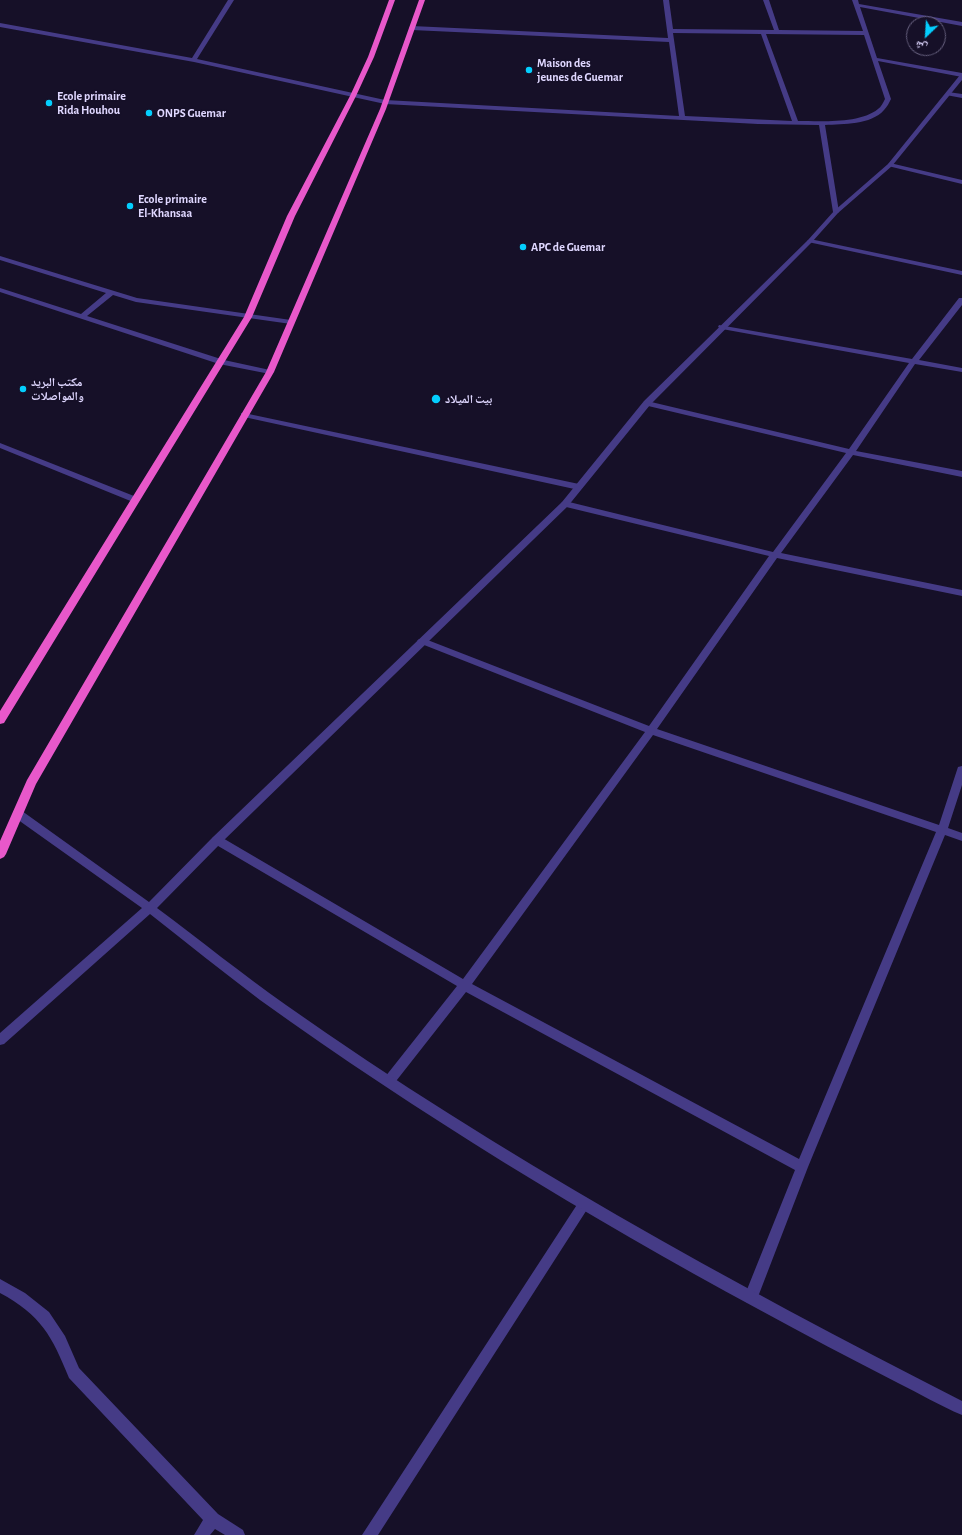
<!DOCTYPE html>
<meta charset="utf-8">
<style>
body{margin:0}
#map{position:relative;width:962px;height:1535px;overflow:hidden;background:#161028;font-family:"Alegreya Sans","Noto Naskh Arabic",sans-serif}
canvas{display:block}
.north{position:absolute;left:906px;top:16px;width:40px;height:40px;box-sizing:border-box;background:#161028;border:1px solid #66607e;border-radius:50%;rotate:205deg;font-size:11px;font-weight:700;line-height:16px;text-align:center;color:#dfd7ff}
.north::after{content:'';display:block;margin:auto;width:14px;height:18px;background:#04cefe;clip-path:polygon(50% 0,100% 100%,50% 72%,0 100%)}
</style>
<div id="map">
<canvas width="962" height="1535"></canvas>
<div class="north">ش</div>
</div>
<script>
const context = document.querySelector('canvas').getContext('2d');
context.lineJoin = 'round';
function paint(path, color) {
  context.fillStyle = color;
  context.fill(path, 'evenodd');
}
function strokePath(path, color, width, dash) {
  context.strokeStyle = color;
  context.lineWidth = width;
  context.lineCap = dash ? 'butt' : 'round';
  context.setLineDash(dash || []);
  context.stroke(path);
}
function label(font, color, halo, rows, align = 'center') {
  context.font = font + ' "Alegreya Sans","Noto Naskh Arabic",sans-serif';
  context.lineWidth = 3;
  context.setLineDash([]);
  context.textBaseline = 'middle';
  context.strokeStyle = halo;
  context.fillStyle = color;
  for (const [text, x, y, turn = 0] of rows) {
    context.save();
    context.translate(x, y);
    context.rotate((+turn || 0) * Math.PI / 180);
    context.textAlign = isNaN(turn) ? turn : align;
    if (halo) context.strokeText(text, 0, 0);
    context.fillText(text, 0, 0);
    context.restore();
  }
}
paint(new Path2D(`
 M228,0H234L197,59L385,100L679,116L669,42L412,30L409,28L412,26L668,38L663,0H669L673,29L774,30L763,0H769L779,30L863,31L852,0H858L859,4L962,22V26L860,7L877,58L962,73V77L878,61L891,99C889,103 887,107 884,110C871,125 843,124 825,125L839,212L836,214L833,212L819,125L758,124L385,104L194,62L0,27V23L192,58ZM673,33L761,34L792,121L685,116ZM766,34L864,35L885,99C883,103 881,107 878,109C860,124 820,121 798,121Z
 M948,92L962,94V98L946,95V93Z
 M890,163L962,180V184L888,166V164Z
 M810,239L962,271V275L808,242L807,241Z
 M959,298H962V305L919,360L962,368V372L915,364L856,451L962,471V477L853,455L781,553L962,590V596L777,558L657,729L939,825L957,770L958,767L962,766V785L948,828L962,833V841L945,835L808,1167L756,1302L751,1304L746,1302L744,1297L795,1170L466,992L393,1085L389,1086L385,1085L383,1081L385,1077L457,986L213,843L212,840L213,837L217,836L221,837L463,979L645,732L419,643L417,641L419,639H425L649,726L769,556L562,506L561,504L562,502L565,501L773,552L846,453L644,405V401H647L849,449L909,363L722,329L718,327L719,325L912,359ZM653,735L936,832L799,1159L472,984Z
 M241,413H244L579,484L583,487L579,490L244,417H241Z
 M0,443L139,498L140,500L136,503L133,502L0,448Z
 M584,1198L588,1200L590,1204L588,1208L378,1535H362L580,1200Z
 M0,1279L25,1293L49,1312L65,1336L79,1368L218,1514L243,1530L245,1535H225L215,1529L210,1535H194L203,1520L69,1378C52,1336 41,1315 0,1293Z`), '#453b86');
paint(new Path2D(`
 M962,74V80L892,166L838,213L812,242L650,405L568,506L221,843L157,908C200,940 242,974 286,1005C500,1156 729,1282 962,1401V1415C940,1406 919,1393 898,1383C851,1359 804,1334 758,1309C586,1216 419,1114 260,1000C223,972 187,943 150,914L4,1044L0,1045V1033L142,908L14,817L13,814L14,811H22L149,902L213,837L562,502L644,401L808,240L834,211L888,164L960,75Z
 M0,256L137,298L291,320L295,322L291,324L136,302L113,295L87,316L224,360L270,370L274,372L270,374L219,364L0,292V288L81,314L106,293L0,260Z`), '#453b86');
paint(new Path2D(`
 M389,0H395L374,57L356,96L295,216L252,317L4,723L0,724V711L244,317L287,216L350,96L368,57Z
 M419,0H425L386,109L274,372L36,784L6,854L4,857L0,859V841L27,780L266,372L380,109Z`), '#e858ca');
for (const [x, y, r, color] of [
 [529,70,4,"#04cefe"],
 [49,103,4,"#04cefe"],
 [149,113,4,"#04cefe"],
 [130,206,4,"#04cefe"],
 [523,247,4,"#04cefe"],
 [23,389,4,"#04cefe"],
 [436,399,5,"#04cefe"]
]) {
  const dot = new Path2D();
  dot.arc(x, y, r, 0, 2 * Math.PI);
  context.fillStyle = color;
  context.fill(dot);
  strokePath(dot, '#161028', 1.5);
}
label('bold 12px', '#dfd7ff', '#161028', [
 ["Maison des",537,63],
 ["jeunes de Guemar",537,77],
 ["Ecole primaire",57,96],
 ["Rida Houhou",57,110],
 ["ONPS Guemar",157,113],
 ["Ecole primaire",138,199],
 ["El-Khansaa",138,213],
 ["APC de Guemar",531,247],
 ["مكتب البريد",31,382],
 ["والمواصلات",31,396],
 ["بيت الميلاد",445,399]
], 'left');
</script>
